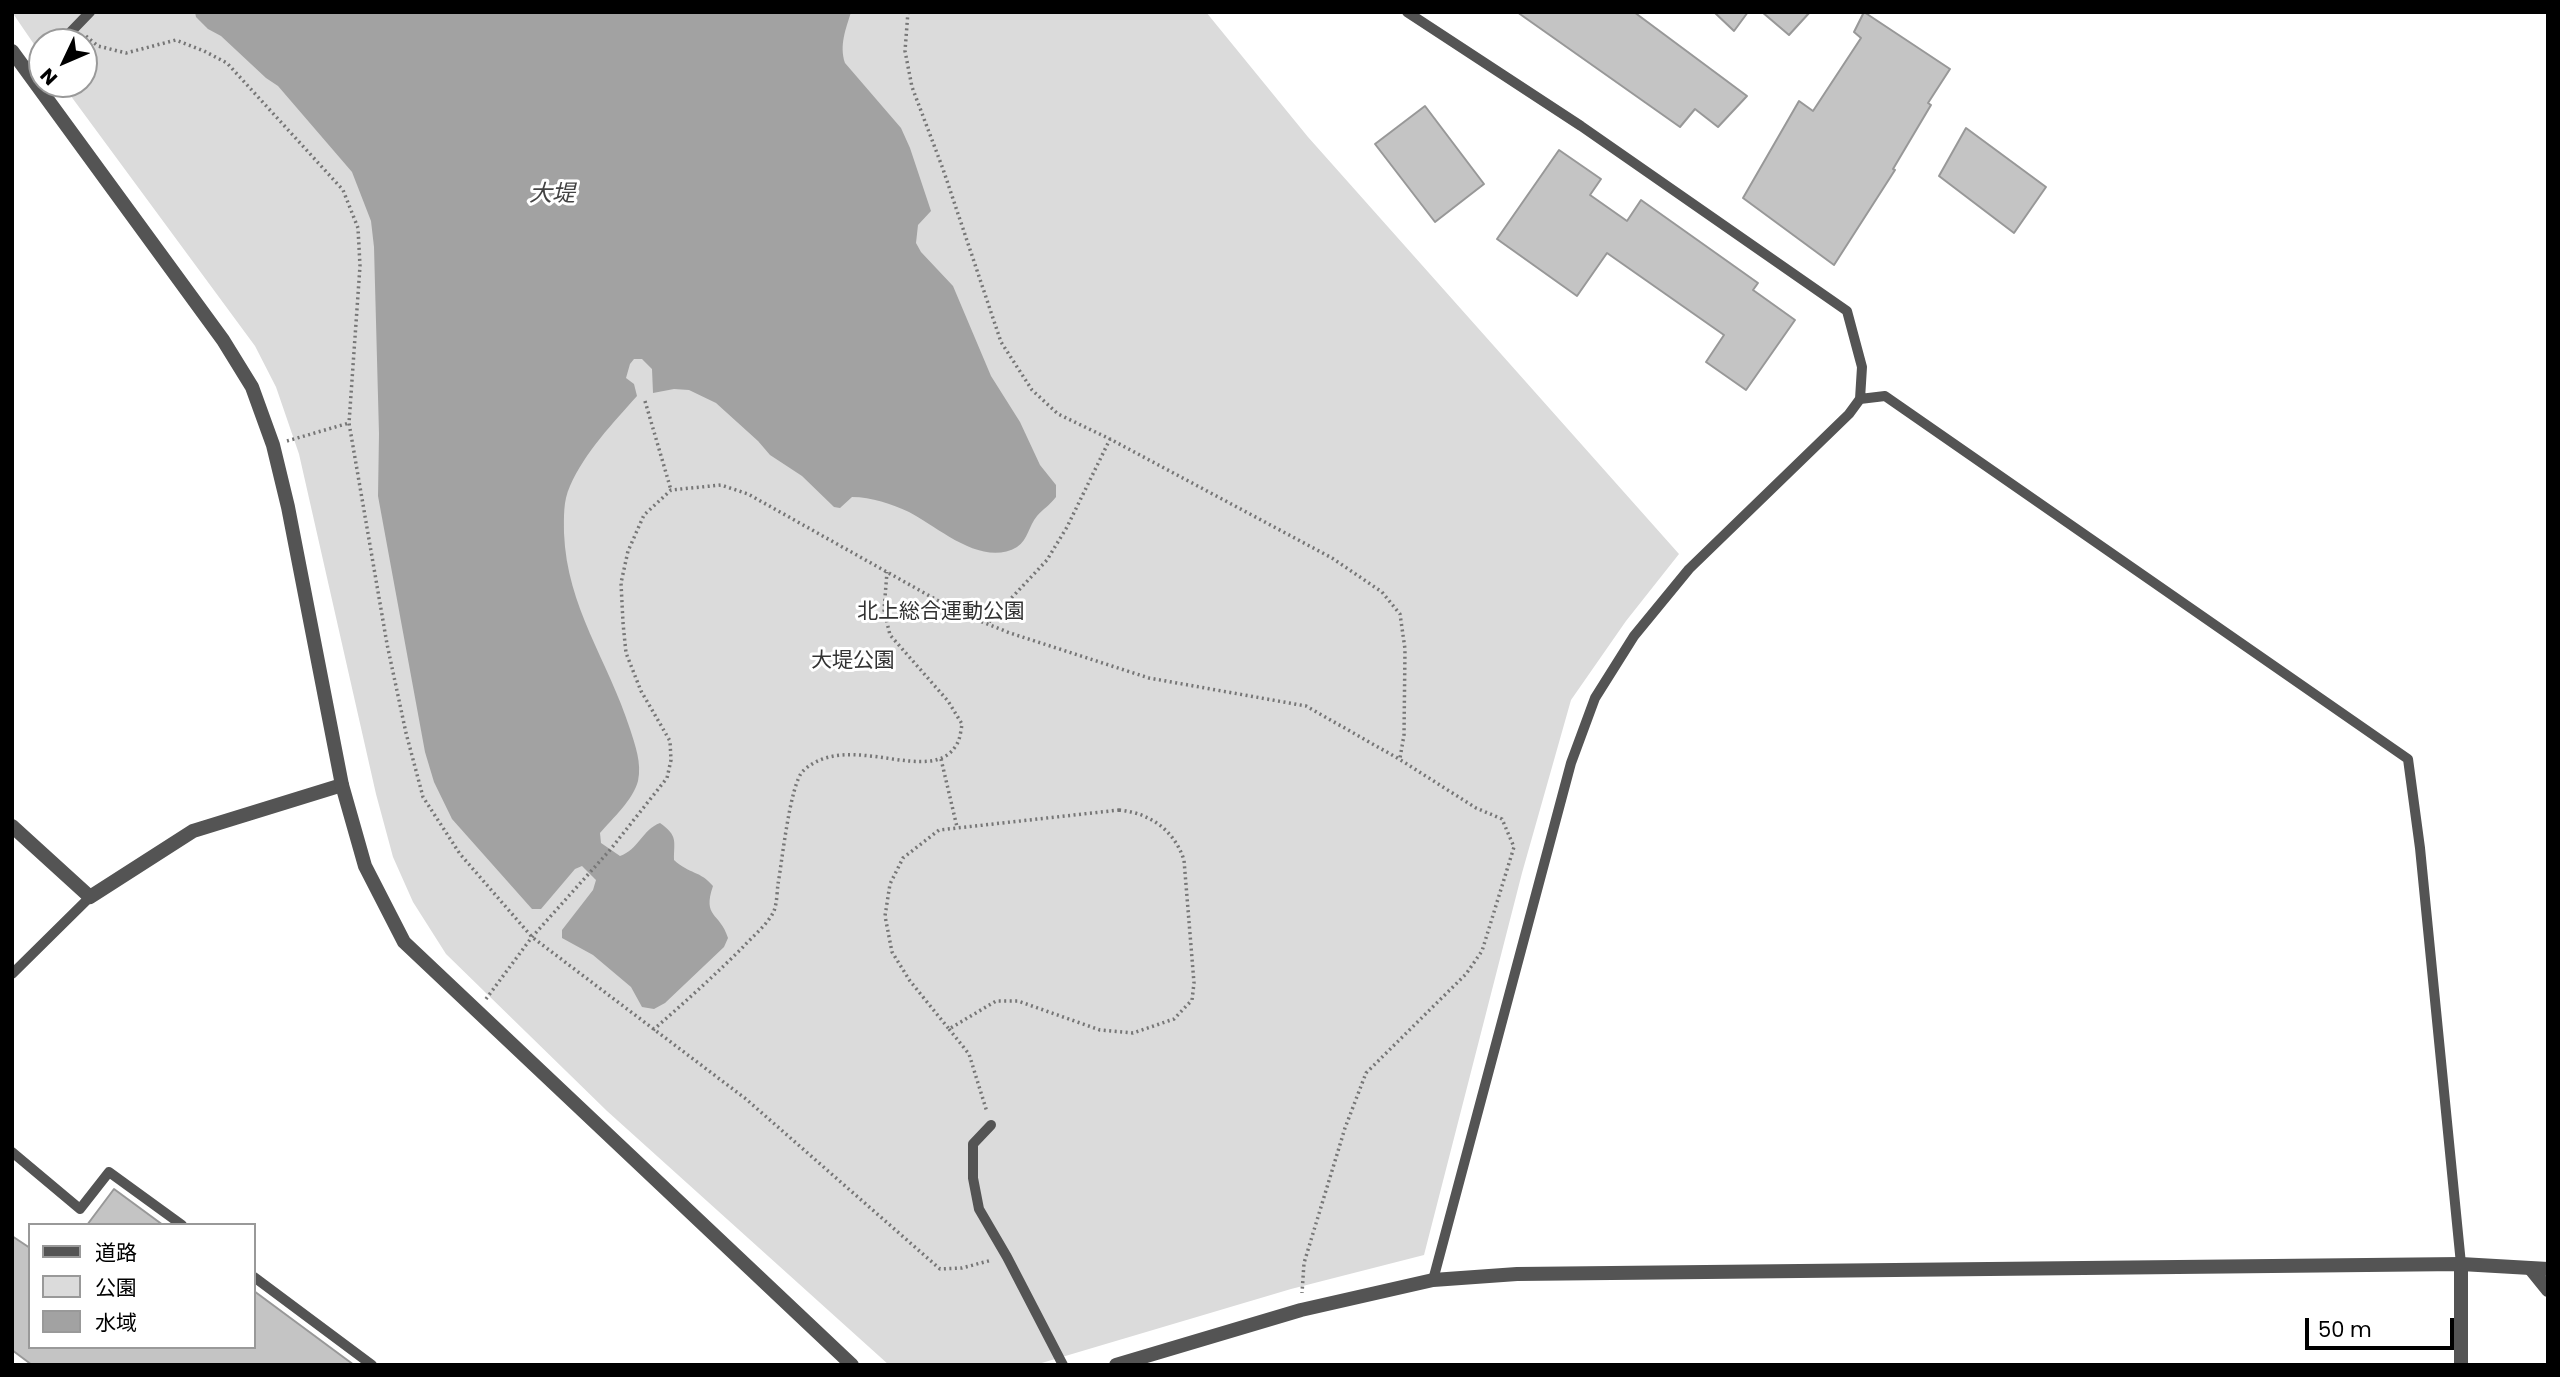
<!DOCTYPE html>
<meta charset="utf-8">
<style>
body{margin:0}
#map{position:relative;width:2560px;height:1377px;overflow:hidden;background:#fff;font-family:Poppins,"Noto Sans JP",sans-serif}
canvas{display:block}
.frame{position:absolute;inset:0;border:14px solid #000;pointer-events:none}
.legend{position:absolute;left:28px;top:1223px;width:228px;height:126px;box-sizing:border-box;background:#fff;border:2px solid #999;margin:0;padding:9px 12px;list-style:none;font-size:21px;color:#000}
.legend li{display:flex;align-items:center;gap:14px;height:35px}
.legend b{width:35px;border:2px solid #999}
.north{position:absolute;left:28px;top:28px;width:70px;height:70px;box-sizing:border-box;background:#fff;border:2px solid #999;border-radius:50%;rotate:226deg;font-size:19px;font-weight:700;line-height:28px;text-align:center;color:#000}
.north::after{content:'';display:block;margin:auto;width:24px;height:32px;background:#000;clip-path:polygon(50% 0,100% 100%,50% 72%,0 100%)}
.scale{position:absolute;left:2305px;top:1318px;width:149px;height:32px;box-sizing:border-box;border:4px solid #000;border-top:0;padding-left:9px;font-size:21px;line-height:24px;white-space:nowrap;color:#000;-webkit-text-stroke:5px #fff;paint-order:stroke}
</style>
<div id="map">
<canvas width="2560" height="1377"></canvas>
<div class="frame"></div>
<ul class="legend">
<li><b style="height:9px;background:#545454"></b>道路</li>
<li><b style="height:19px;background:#dbdbdb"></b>公園</li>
<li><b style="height:19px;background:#a2a2a2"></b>水域</li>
</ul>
<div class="north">N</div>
<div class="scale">50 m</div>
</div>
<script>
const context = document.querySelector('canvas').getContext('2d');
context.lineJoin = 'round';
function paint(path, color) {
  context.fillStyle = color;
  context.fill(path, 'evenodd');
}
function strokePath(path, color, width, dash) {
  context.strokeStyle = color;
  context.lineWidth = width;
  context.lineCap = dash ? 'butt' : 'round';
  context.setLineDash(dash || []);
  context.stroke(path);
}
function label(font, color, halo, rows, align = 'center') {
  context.font = font + ' Poppins,"Noto Sans JP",sans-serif';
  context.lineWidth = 6;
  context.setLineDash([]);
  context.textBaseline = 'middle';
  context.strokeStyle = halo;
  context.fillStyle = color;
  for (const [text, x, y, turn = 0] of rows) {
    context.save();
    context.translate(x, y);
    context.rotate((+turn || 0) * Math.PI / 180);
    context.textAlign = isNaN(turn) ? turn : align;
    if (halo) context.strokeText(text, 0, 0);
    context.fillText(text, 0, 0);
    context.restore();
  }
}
paint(new Path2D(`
 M12,12H1206L1308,137L1679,554L1626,621L1571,700L1522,873L1424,1255L1291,1289L1035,1365H889L607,1111L446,954L413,902L393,857L376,794L299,454L276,387L255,346L62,84H84V42H42V56Z`), '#dbdbdb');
paint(new Path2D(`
 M195,12H851C846,29 839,45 845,63L901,128L910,148L931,211L918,225L916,243L921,252L953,286L991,376L1020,422L1040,465L1056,485V497C1050,505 1043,509 1037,516C1029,525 1028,540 1017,547C982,568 938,527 909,512C891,504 872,497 852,497L840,508L834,507L802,476L770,455L758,441L716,403L689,390L674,389L653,393L652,369L642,359H634L630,364L626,378L634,384L637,396C613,423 585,452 570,486C563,501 564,517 564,533C567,608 608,660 630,729C635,745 642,763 638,781C633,800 613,818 600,833L601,843L620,856C638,850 643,829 660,823C678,836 674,840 674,860C689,874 701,871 713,886C702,918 720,912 728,938L724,947L665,1003L654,1009L642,1007L631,987L593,955L562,938V930L593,890L596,880L582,866L575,869L541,909H532L452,819L434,782L425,752L378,496L379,434L374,247L371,221L352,172L278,86L266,78L221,36L208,29L196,17Z`), '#a2a2a2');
const building = new Path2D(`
 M1517,12H1634L1747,96L1718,127L1695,109L1680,127Z
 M1714,12H1748L1734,31Z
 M1762,12H1810L1789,35Z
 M1864,12L1950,69L1928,103L1931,105L1893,169L1895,170L1834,265L1743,198L1799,101L1813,111L1861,38L1854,32Z
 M1425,106L1484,184L1435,222L1375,144Z
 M1966,128L2046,187L2014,233L1939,176Z
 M1559,150L1601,179L1590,195L1627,221L1641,200L1758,283L1753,290L1795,320L1746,390L1706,362L1724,335L1607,253L1577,296L1497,239Z
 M114,1189L163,1225H87Z
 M12,1236L30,1248V1347H254V1291L354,1365H32L12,1350Z`);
paint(building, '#c4c4c4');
strokePath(building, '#989898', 2);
strokePath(new Path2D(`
 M908,12L905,51L912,87L943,169L1001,342L1032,390L1058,414L1110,439L1332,558L1382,592L1400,614L1405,649L1404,735L1400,758
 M86,36L98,46L126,53L176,40L204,51L227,63L343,190L358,228L360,266L349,423L387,644L406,733L423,797L460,854L532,937L746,1099L940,1269L962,1268L992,1260
 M645,401L671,490
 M287,441L349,423
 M989,622L1047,560L1067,527L1110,439
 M941,759L957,827
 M1119,810C1150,813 1174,830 1184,860L1194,983L1192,1000L1174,1019L1133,1033L1100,1030L1018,1001H996L949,1029L910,981L892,952L885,916L890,884L903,858L939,830Z
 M486,999L532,937L610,850L667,778L671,760L670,741L641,691L626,653L623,623L621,583L628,551L644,515L671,490L721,485L748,494L960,613L1010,633L1149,678L1306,706L1399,759L1476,808L1502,819L1514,847L1482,951L1466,974L1366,1073L1345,1128L1304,1263L1302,1293
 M949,1029L969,1054L987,1112
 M653,1030C684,1003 714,976 743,947C753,936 768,924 774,911C777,903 777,892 778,884C782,862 790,784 803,771C848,728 932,789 957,744C960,739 961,730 962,724L948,701L890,635L884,610L887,572`), '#767676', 3.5, [2, 3.5]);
strokePath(new Path2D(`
 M1407,12L1581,126L1847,311L1862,367L1860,399L1849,414L1689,569L1634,636L1595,698L1571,763L1433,1280
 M61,42L90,12
 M28,73L42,60
 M1860,399L1885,396L2408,759L2420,848L2461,1264
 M12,974L90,897
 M991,1125L973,1144V1178L979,1209L1007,1257L1063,1365
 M12,1152L80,1209L109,1172L182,1225
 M254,1277L372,1365`), '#545454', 10);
strokePath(new Path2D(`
 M12,826L90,897L193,831L342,785
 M2531,1269L2548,1290
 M2461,1365V1264`), '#545454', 14);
strokePath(new Path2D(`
 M12,51L223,340L252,387L273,445L288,507L342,785L365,866L404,942L852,1365
 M1116,1365L1301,1310L1433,1280L1517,1274L2461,1264L2548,1269`), '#545454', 14);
label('21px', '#323232', '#fff', [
 ["北上総合運動公園",941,613],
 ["大堤公園",853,662]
]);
label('italic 23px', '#434343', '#fff', [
 ["大堤",552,195]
]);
</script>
